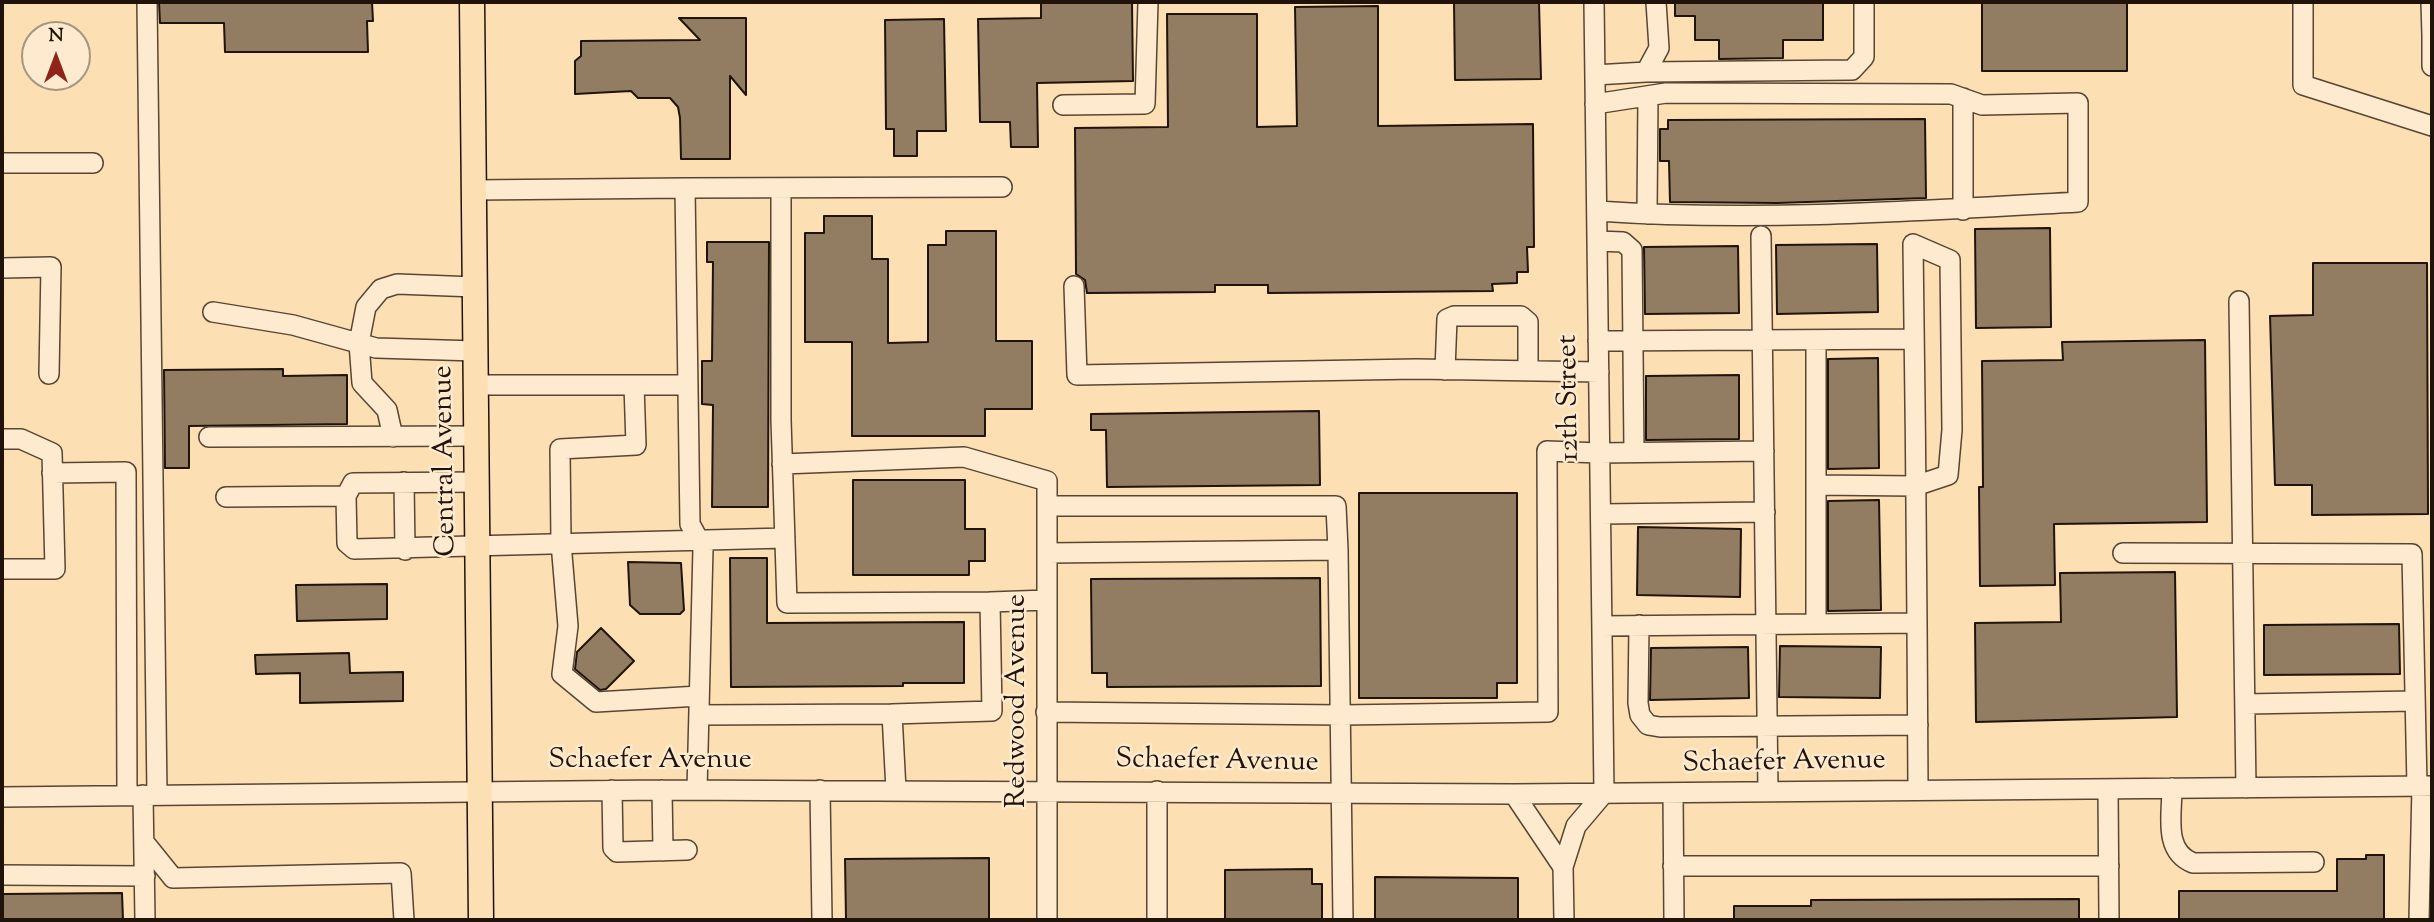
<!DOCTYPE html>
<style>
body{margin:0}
#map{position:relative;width:2434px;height:922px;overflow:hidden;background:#fddfb4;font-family:"Sorts Mill Goudy",serif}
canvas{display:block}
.frame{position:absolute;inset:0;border:4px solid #20130a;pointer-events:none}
.north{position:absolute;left:21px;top:21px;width:70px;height:70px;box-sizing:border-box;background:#feeace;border:2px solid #a59480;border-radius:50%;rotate:0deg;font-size:19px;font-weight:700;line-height:28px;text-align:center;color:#20130a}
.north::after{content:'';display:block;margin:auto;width:24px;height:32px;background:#8f2418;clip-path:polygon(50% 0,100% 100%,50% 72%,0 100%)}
</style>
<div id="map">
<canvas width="2434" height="922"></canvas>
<div class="frame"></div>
<div class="north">N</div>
</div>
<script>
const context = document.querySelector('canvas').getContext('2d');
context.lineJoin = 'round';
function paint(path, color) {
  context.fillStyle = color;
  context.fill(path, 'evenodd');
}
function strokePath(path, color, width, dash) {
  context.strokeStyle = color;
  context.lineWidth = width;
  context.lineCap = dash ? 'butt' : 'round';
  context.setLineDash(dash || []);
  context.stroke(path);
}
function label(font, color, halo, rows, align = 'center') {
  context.font = font + ' "Sorts Mill Goudy",serif';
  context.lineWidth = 5;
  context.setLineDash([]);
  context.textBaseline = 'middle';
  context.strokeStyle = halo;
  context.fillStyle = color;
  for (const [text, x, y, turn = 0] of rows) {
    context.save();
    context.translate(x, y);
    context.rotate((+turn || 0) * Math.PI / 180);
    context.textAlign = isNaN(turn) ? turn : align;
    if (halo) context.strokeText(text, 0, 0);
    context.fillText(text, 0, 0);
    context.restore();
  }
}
const building = new Path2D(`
 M159,2H372L373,21H367L368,52H225L224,23H160Z
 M1041,2H1132L1133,81L1037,83L1038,147H1011L1010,122H980L978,19L1041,18Z
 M1454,2H1539L1541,79L1455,80Z
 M1675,2H1823V40H1783V58L1719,59V40H1695V16H1675Z
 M1982,2H2127V71H1982Z
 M1378,6V126L1533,124L1534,247H1527L1528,272H1517V283L1492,284L1493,291L1268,293V285H1215V292L1087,293L1085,280L1076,274L1075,128L1168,127L1167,14H1257V127L1297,126L1295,7Z
 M679,18H746V95L730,76V159H681L680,118L678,107L670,98H638L631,91L575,94V61L581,56V41L700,40Z
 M944,19L946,131H917V156H894V129H886L885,20Z
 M1925,119L1926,198L1777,203L1670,202L1669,161H1660V129H1668V120Z
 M824,216H872V259H888V343L928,342V245H946V231H996V341H1032V409H985V436H852V342H805V233H824Z
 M2050,228L2051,327L1976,328L1975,229Z
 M707,242H769L768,507H712L713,405L702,404V361H712L713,262H707Z
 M1877,244L1878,312L1777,314L1776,245Z
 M1738,246L1739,313L1645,314L1644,247Z
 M2313,263H2427L2428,514L2312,515V485H2275L2270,316L2313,315Z
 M2205,340L2207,522L2054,524L2055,585L1980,586L1979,487H1983L1982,361L2063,360L2062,342Z
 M1878,358L1879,468L1828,469V359Z
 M283,369V376L347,375V424L189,426V468H165L164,370Z
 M1739,375V439L1646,440V376Z
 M1319,411L1320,485L1107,487L1106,430H1091V414Z
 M853,480H965V529H985V561H969V575H853Z
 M1359,493H1517V683H1497V698H1359Z
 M1879,500L1881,610L1828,611V501Z
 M1638,527L1741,529L1740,597L1637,595Z
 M730,558H767V623L964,622V683H903V686L731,687Z
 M628,562L681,563L684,610L680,614H640L630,605Z
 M2175,572L2177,717L1976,722L1975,623L2061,622L2060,573Z
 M1320,578L1321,686L1107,687V673H1092L1091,579Z
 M387,584V619L297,621L296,585Z
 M2399,624L2400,674L2264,675V625Z
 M601,628L634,661L606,689L600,690L575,669L577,652Z
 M1780,646L1881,647L1880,698L1779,697Z
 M1748,647L1749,698L1650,700L1651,648Z
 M349,653L350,673L403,672V701L300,703V673L256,674L255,655Z
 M2366,855H2384V920H2179V891H2337V859H2366Z
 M989,858V920H846L845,859Z
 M1312,869V884H1322V920H1225V870Z
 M1375,877L1518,878V920H1375Z
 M122,893L123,920H2V894Z
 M2079,899V920H1734V906H1811V900Z`);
paint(building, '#937d62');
strokePath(building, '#20130a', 2);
const minor = new Path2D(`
 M147,2L157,795
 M2303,2V85L2432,126
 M2431,2L2432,36
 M2432,36V66
 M1646,72L1852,70L1864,57V2
 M1595,75L1646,72L1659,48L1656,2
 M1963,98V210
 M1595,104L1666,93L1951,94L1982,105L2078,103V202C1919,211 1757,222 1597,211
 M1063,105L1145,104L1148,2
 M2,163H93
 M685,188L1002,187
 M781,189V420L787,603L990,602L992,711L892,714L896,790
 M474,190L685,188L690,524L703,548L697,790
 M1647,214L1648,96
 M1761,236L1768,792
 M1597,241L1623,242L1632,250L1634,452
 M2,268L51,267L49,374
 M1074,286L1077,375L1416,369L1599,372
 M2239,301L2246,788
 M213,312L293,325L376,348L476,351
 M1598,341L1914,339
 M1445,370L1447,319L1454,316H1521L1528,322V371
 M476,385H688
 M634,385L636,445L560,449L561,543L568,626L562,674L596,702L699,696
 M209,437L477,436
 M393,437L387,410L362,383L359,343L366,307L381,289L397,284L475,287
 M2,439H21L52,453L55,569H2
 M782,464L964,457L1047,481V920
 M52,473L126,472L127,795
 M404,482L405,550
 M477,482L353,483L346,496L347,543L354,549L785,538
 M1816,485L1915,486L1948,475L1952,430L1950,260L1913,244C1915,370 1916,497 1917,623
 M226,497L346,496
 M1047,506H1336L1338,550
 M1601,514L1765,512
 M1047,553L1338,550L1343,920
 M2123,553L2412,554L2417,786
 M990,602L1047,600
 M1816,623V340
 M1639,625L1638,703L1640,715L1648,725L1660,727L1918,725
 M1602,626L1917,623L1918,790
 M2245,704L2414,701
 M1046,712L1342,715L1548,712L1547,451L1599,453L1764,451
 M699,715L892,714
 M2172,788C2172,815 2163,851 2193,863L2314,862
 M2108,789L2109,920
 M612,790L613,848L617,852L687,850
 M662,790L663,851
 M820,790L822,920
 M1157,791V920
 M1673,793L1674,920
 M1514,794L1563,867
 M143,795L145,920
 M2,797L662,790L1514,794L2432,786
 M144,842L173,878L401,873L404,920
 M1673,866H2109
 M2,875L145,876
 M1564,920L1563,867L1576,826L1604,793L1594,2
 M2419,920L2422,786`);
const major = new Path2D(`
 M472,2L481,920`);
strokePath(minor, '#574634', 22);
strokePath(major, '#20130a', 27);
strokePath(minor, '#feeace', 19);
strokePath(major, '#fddfb4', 24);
label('28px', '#20130a', '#feeace', [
 ["12th Street",1571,398,-91],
 ["Central Avenue",447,461,-91],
 ["Redwood Avenue",1019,701,-90],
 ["Schaefer Avenue",650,762],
 ["Schaefer Avenue",1217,763,1],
 ["Schaefer Avenue",1784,764,-1]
]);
</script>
